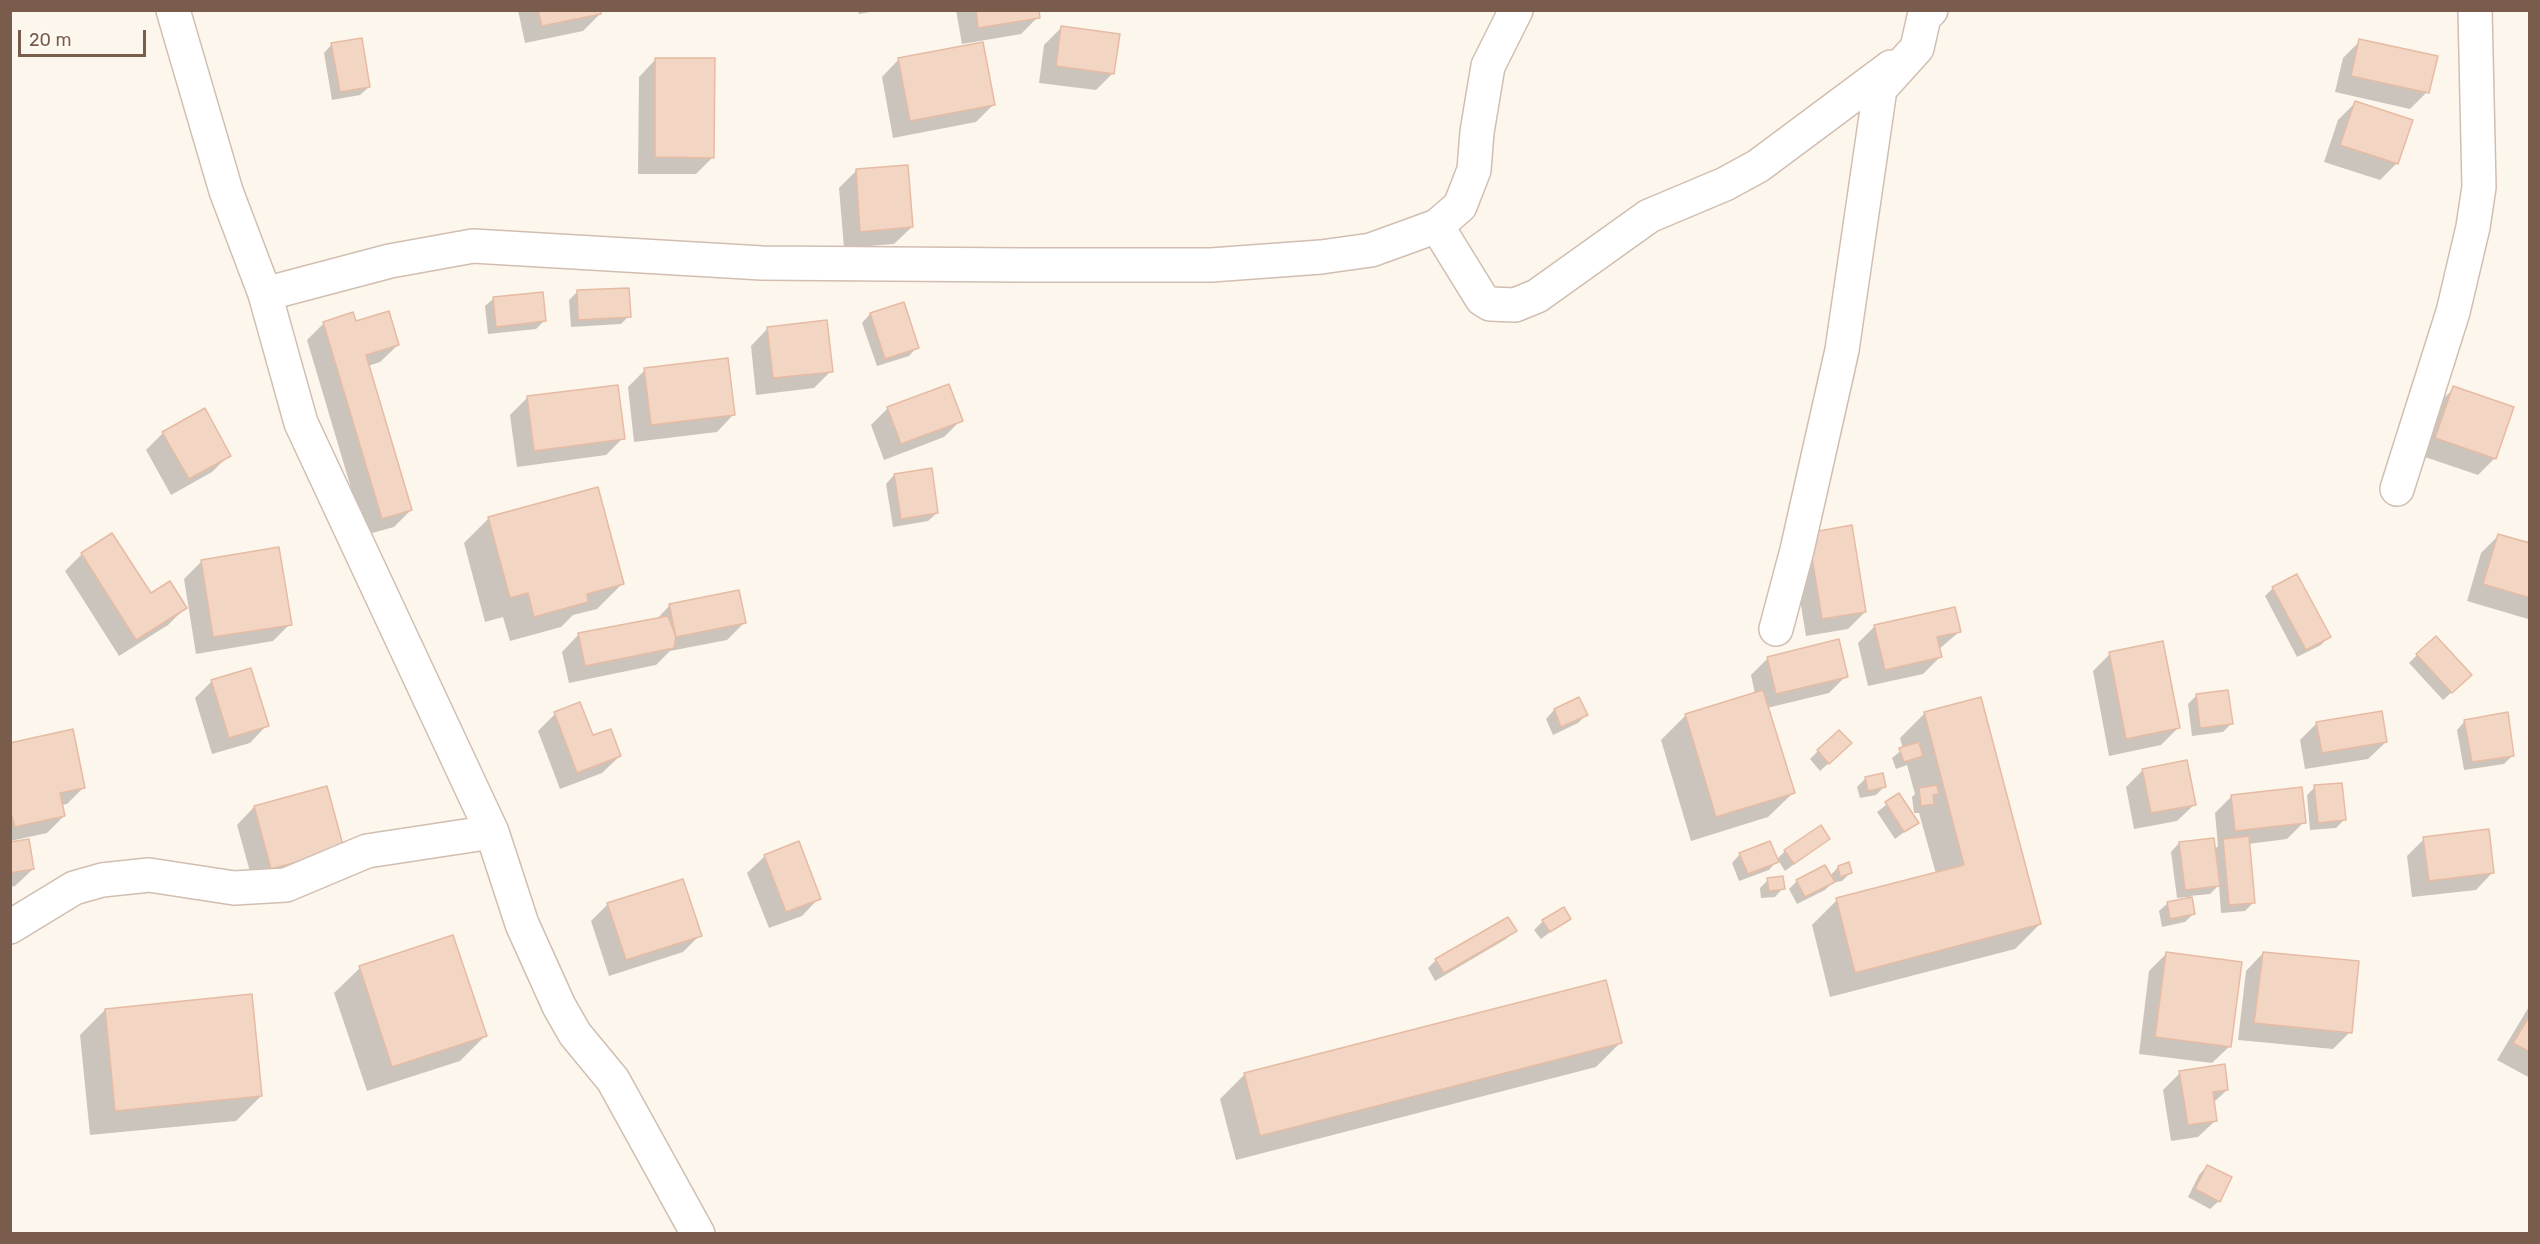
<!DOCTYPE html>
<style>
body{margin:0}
#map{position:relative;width:2540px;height:1244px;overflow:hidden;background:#fdf6ec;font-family:Rubik,sans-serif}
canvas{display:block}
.frame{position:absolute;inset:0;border:12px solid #7a5c4d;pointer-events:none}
.scale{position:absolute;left:18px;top:30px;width:128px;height:27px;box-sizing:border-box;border:3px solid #7a5c4d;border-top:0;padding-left:8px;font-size:18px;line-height:21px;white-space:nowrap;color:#7a5c4d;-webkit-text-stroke:4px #fffaf3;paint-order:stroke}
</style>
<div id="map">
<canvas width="2540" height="1244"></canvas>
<div class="frame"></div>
<div class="scale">20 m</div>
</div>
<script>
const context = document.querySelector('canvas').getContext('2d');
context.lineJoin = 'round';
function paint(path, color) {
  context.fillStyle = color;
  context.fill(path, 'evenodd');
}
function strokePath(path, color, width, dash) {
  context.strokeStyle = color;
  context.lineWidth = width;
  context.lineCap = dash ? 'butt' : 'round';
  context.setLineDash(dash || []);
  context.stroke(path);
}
paint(new Path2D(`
 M518,10H599L600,14L583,31L525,43Z
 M858,10H880L859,14Z
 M956,10H1037L1038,17L1021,34L962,44Z
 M1061,28L1113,73L1096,90L1039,83L1044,45Z
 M2360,41L2427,92L2410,109L2335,92L2343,58Z
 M332,44L369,87L360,95L332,100L324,53Z
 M656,59L713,157L696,174H638L639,77Z
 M899,59L993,105L976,122L893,138L882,77Z
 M2355,103L2397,163L2380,180L2324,162L2338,120Z
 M856,171L912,227L894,244L844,248L839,188Z
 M578,291L629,316L621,324L571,327L569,300Z
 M494,298L544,321L536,329L488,334L485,306Z
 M903,304L917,347L909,356L877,366L862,323L870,314Z
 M324,323H355L398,345L380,362L368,366L411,510L394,527L365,535L307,340Z
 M768,328L831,371L814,388L756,395L751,346Z
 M645,370L734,414L717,432L634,442L628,387Z
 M2454,388L2495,458L2478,475L2419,455L2437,405Z
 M527,398L623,438L606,455L517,467L510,415Z
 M888,408L961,420L944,437L884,460L871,425Z
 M163,433L229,455L212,472L171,495L146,450Z
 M894,475L937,513L928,521L893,527L886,484Z
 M489,518L622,584L597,609L573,615L561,627L510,641L503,617L485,622L464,543Z
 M1809,534L1865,612L1848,629L1806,636L1792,551Z
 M112,535L151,595L185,608L168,625L119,656L65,571L82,554Z
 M2498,536L2530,545V617L2528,619L2467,601L2481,553Z
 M201,562L290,624L273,641L196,654L184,579Z
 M2273,588L2329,636L2321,645L2297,657L2265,596Z
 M670,605L744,623L727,640L670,651L656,665L569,683L562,652L579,634L656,620Z
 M1875,626L1959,632L1938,650L1940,657L1923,674L1868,686L1858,643Z
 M2110,654L2178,728L2161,745L2109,756L2093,671Z
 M2417,655L2462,683L2443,700L2409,663Z
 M1768,658L1846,676L1829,693L1767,708L1794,792L1768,817L1691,841L1661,740L1686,715L1755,694L1751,675Z
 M212,681L267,725L250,743L212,754L195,698Z
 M2226,692L2231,724L2223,732L2192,736L2188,704L2196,696Z
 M1578,699L1586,715L1578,723L1553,735L1546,719L1554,710Z
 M1925,713L2040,924L2015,949L1830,997L1812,925L1837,900L1936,874L1919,813H1914L1912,797L1915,794L1907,765L1896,769L1892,758L1903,749L1900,738Z
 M555,714L592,737L620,756L602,773L560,789L538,731Z
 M2465,721L2513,755L2504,764L2464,770L2457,730Z
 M2317,723L2386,742L2368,759L2305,769L2300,740Z
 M10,744L84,787L67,804L61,805L64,816L47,833L10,841Z
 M1818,751H1842L1820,771L1810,759Z
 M2143,770L2195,804L2177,821L2134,829L2126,787Z
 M1882,775L1884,787L1876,795L1860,798L1857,787L1865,779Z
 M2315,787L2345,819L2336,828L2310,830L2307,795Z
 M326,788L343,849L254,886L237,825L254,807Z
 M1899,795L1917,822L1895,839L1877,812Z
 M2232,796L2304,822L2287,839L2248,844L2254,902L2245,911L2221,913L2219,885L2210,894L2190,896L2194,913L2185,922L2162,927L2159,911L2168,903L2188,899V897L2177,898L2171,852L2179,843L2214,850L2218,846L2215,813Z
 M1828,839L1785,871L1778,860L1769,870L1739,881L1732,863L1740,854L1776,860L1785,851Z
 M2424,839L2493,872L2476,890L2412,897L2407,856Z
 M10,844L33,869L15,886L10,887Z
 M765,856L819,898L802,916L769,928L747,873Z
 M1838,867L1850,873L1842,881L1832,883L1825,890L1797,904L1789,889L1797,881L1830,876Z
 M1768,880L1783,888L1775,897L1761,898L1760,888Z
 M608,904L700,935L683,952L609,976L591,921Z
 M1563,909L1569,918L1541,939L1534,930L1543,921Z
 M1515,931L1506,939L1435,981L1428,968L1436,960Z
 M452,937L485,1036L460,1061L367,1091L334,993L360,968Z
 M2263,953L2350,1032L2333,1049L2238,1040L2246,971Z
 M2166,954L2230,1046L2212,1063L2139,1054L2149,971Z
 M2530,1005V1078L2497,1060Z
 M105,1010L261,1096L236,1121L90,1135L80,1035Z
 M1621,1042L1596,1067L1236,1160L1220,1099L1245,1074Z
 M2180,1073L2227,1090L2213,1103L2216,1120L2198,1137L2171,1141L2163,1090Z
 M2207,1166L2219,1201L2210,1209L2188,1197L2199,1175Z`), '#0003');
const building = new Path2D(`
 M538,10H601V14L542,26Z
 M976,10H1039L1040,18L978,28Z
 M1061,26L1120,34L1114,74L1056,66Z
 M362,38L370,87L340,92L331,43Z
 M2359,39L2438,56L2429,93L2351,76Z
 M983,42L995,105L910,121L898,58Z
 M655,58H715L714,158L655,157Z
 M2355,101L2413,120L2398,164L2340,145Z
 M908,165L913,227L860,232L856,169Z
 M629,288L631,317L578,320L577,290Z
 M543,292L546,321L496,327L493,297Z
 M904,302L919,348L885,359L870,313Z
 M389,311L399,345L366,355L412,510L382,519L323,322L353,312L356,321Z
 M827,320L833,372L773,378L767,327Z
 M728,358L735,415L651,425L644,368Z
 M949,384L963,421L901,444L887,407Z
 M618,385L625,439L534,451L527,396Z
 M2453,386L2514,407L2496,459L2435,438Z
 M205,408L231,456L189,479L162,432Z
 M932,468L938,513L901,519L894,474Z
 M598,487L624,584L587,594L588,602L534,617L528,593L510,598L488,517Z
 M1852,525L1866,612L1822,619L1808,533Z
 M112,533L151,593L170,581L187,608L136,640L81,553Z
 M2498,534L2530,543V598L2483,584Z
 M279,547L292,625L213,637L201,560Z
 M2297,574L2331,637L2306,650L2272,587Z
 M739,590L746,623L676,637L669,604Z
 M1955,607L1961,632L1937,637L1942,657L1885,670L1874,625Z
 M668,616L676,637L674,648L585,666L578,633Z
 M2436,636L2472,675L2452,693L2416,654Z
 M1839,639L1848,677L1776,694L1767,657Z
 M2163,641L2180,728L2126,739L2109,652Z
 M251,668L269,726L229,738L211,680Z
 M1763,690L1795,793L1716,817L1685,714Z
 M2228,690L2233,724L2200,728L2196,694Z
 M1579,697L1588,715L1561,727L1554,709Z
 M1981,697L2041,924L1855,973L1836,898L1964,865L1924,712Z
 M580,702L593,735L611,729L621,756L577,773L554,712Z
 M2382,711L2387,742L2322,753L2316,722Z
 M2508,712L2514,756L2472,762L2464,720Z
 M73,729L85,788L60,793L65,816L15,827L10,810V743Z
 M1839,730L1852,743L1829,764L1817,750Z
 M1919,742L1923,756L1904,762L1899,748Z
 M2187,760L2196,805L2151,813L2142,769Z
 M1883,773L1886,787L1868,791L1865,777Z
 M2342,783L2346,820L2318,823L2314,785Z
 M1937,785L1939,794L1933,795L1934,804L1921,806L1919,788Z
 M327,786L344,849L271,869L254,806Z
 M2302,787L2306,823L2235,831L2231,795Z
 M1899,793L1919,823L1904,832L1885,802Z
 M1821,825L1830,839L1794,864L1784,850Z
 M2489,829L2494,873L2429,881L2423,837Z
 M2249,836L2255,903L2229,905L2223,839Z
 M2214,838L2220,886L2185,890L2179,842Z
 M29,839L34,869L10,873V842Z
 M799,841L821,899L786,912L764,855Z
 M1770,841L1779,862L1748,874L1739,853Z
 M1849,862L1852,873L1840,877L1838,866Z
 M1825,865L1835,882L1805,897L1796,880Z
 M1783,876L1785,889L1769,891L1767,878Z
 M683,879L702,936L626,960L607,903Z
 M2192,897L2195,914L2170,919L2167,902Z
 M1564,907L1571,919L1550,932L1542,920Z
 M1508,917L1517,931L1444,973L1435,959Z
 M453,935L487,1036L392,1067L359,966Z
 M2166,952L2242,962L2231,1047L2155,1037Z
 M2263,952L2359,961L2352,1033L2254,1023Z
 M1606,980L1622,1043L1260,1136L1244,1073Z
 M252,994L262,1096L115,1111L105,1009Z
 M2530,1015V1052L2513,1043Z
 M2225,1064L2228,1090L2213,1092L2217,1121L2188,1125L2179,1071Z
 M2207,1165L2232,1177L2220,1202L2195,1189Z`);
paint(building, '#f3d5c3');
strokePath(building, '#e6bba3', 1.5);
const street = new Path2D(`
 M173,10L226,191L265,294L301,423L492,832L522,924L559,1006L575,1034L613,1080L698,1234
 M1437,226L1482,299L1490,304L1515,305L1537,296L1649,216L1725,184L1758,166L1891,67
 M265,294L390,261L473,246L762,263L1020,265H1211L1321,257L1371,250L1437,226L1460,206L1474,170L1477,132L1488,66L1516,10
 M2397,489L2453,312L2473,227L2479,187L2475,10
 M1776,629L1797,550L1842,350L1880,89L1917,48L1924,17L1931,10
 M10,927L74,888L102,880L149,875L234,888L286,885L367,851L492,832`);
strokePath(street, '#d1beb0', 36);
strokePath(street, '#fff', 33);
</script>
